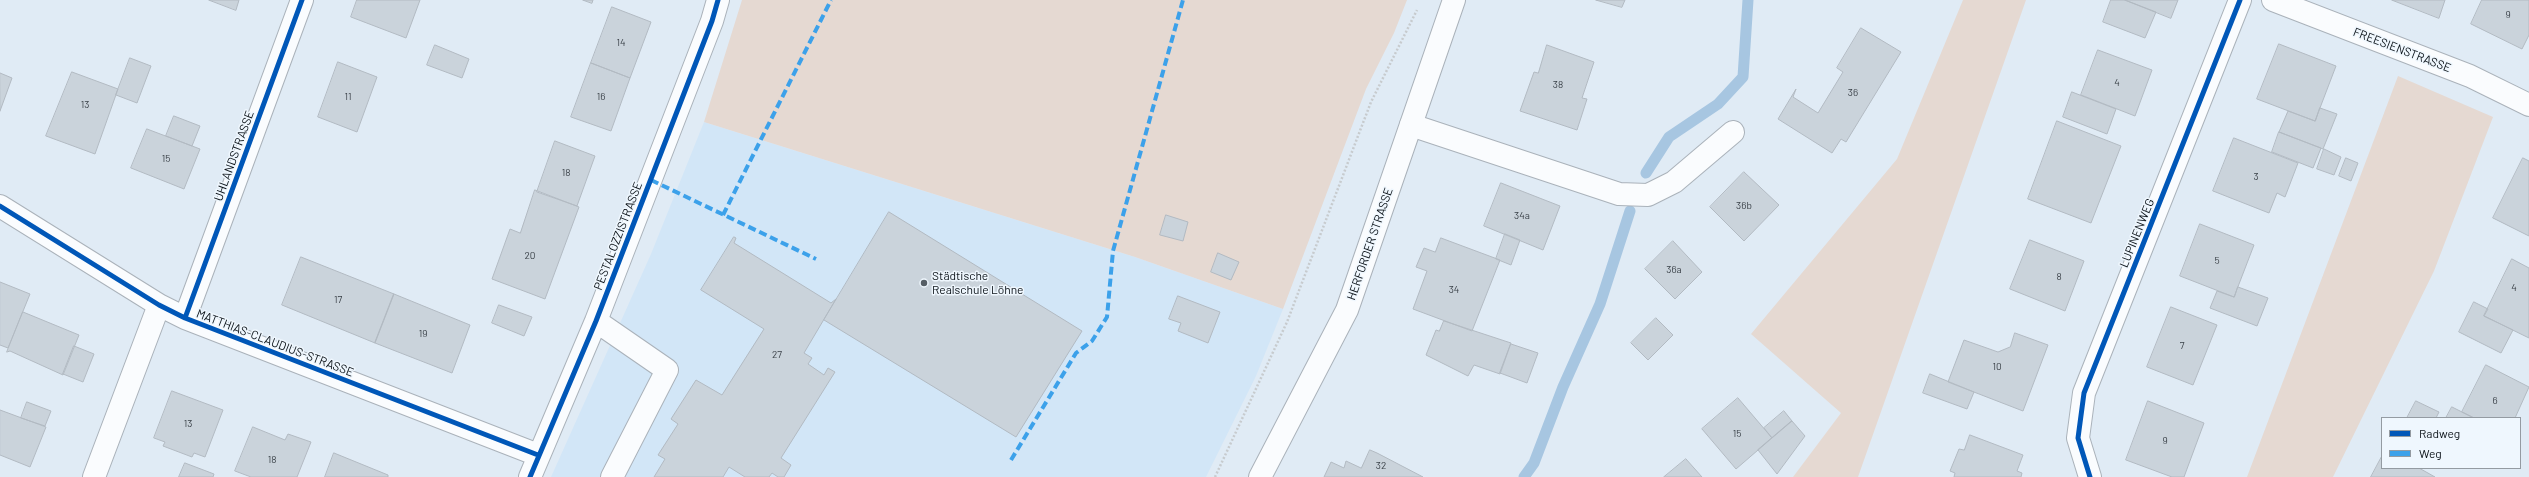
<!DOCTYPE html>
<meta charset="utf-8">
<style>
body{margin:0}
#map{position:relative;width:2529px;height:477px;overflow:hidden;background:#e0ebf5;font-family:Barlow,sans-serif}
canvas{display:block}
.legend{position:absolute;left:2381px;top:417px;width:140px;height:52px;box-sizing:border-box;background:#eff7fe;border:1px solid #949ba2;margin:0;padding:5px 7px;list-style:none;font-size:12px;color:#0b1218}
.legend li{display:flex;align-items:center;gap:8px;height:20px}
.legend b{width:20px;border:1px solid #949ba2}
</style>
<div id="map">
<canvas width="2529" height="477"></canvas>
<ul class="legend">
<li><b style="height:5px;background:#0057b8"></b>Radweg</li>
<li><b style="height:5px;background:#3ca1ea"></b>Weg</li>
</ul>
</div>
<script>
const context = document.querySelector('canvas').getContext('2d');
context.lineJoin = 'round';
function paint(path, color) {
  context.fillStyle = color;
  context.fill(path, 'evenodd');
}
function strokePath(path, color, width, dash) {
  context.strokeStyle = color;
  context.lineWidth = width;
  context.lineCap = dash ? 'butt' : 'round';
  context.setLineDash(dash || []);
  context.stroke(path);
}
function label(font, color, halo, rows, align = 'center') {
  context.font = font + ' Barlow,sans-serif';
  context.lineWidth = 3;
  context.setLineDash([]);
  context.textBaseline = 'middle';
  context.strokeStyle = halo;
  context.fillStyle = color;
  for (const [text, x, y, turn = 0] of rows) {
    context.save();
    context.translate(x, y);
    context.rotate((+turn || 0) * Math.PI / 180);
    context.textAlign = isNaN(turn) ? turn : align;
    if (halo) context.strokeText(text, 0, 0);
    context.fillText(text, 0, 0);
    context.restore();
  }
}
paint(new Path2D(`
 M704,122L1135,257L1283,309L1256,376L1206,477H551L651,254Z`), '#d2e6f7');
paint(new Path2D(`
 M742,0H1407L1394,33L1366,89L1283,309L1135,257L704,122Z
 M1963,0H2026L1858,477H1793L1841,413L1751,334L1897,159Z
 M2398,76L2493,117L2434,271L2333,477H2247Z`), '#e5d9d2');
strokePath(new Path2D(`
 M1646,173L1669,137L1718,104L1743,77L1748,0
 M1524,477L1534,463L1563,387L1600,304L1630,211`), '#a7c6e1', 11);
const building = new Path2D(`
 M209,0H239L236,10Z
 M357,0H420L406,38L351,17Z
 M583,0H593L592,3Z
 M1596,0H1625L1622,7Z
 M2111,0H2125L2156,12L2145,38L2103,22Z
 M2125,0H2178L2171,18Z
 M2392,0H2445L2439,18Z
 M2482,0H2529V35L2522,49L2471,24Z
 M612,7L651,22L630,78L591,63Z
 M1861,28L1901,52L1846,142L1841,139L1832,153L1778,119L1796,89L1793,97L1818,113L1843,72L1837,68Z
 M2279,44L2336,66L2315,121L2257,99Z
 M435,45L469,59L462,78L427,65Z
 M1547,45L1594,62L1582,98L1587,99L1577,130L1520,111L1534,72L1538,73Z
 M2098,50L2152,70L2135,116L2081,95Z
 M130,58L151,66L137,103L116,95Z
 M338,62L377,77L357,132L318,117Z
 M591,63L630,78L611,131L571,117Z
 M72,72L118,89L95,154L46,136Z
 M0,73L12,78L0,111Z
 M2072,92L2116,109L2107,134L2063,117Z
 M2320,108L2337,114L2323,149L2279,132L2288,111L2315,121Z
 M174,116L200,126L192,146L166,136Z
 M2057,121L2121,146L2091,223L2028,199Z
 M147,129L200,149L184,189L131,168Z
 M2279,132L2321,148L2313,168L2272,152Z
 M2234,138L2298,163L2285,197L2277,193L2269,213L2213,191Z
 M555,141L595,156L577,206L537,192Z
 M2324,149L2341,157L2334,175L2317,169Z
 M2346,158L2358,163L2351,181L2339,176Z
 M2523,158L2529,161V236L2493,218Z
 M1744,172L1779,205L1744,241L1710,207Z
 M1501,183L1560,206L1543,250L1484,226Z
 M535,190L579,207L545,299L492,279L510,229L520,233Z
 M889,212L1082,331L1016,437L824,320Z
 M1166,215L1188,222L1183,241L1160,235Z
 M2200,224L2254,245L2234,297L2180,276Z
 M1505,234L1520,240L1511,265L1496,259Z
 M734,237L736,238L734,243L831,303L836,299L804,353L812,358L808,364L824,375L828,368L835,372L781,458L791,465L784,477H778L772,473L769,477H745L729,467L723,477H654L665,459L658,455L678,424L671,419L696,380L722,395L764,329L701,290Z
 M1441,238L1500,260L1472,331L1413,309L1427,271L1416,267L1424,248L1435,252Z
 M2030,240L2084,261L2065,311L2010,289Z
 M1673,241L1702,272L1675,299L1645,269Z
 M1218,253L1239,262L1231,280L1211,272Z
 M301,257L394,294L375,343L282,305Z
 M2512,259L2529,268V338L2484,316Z
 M0,282L30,294L8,348L0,345Z
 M2238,287L2268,298L2257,326L2210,308L2217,291L2234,297Z
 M394,294L470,325L452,373L375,343Z
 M1178,296L1220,312L1208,343L1178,331L1181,323L1169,319Z
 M2474,302L2488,309L2484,316L2513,330L2501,353L2459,332Z
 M499,305L532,317L524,336L492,323Z
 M2171,307L2217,325L2193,385L2147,367Z
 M23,312L79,335L63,375L10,351L7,352Z
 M1656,318L1673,335L1648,360L1631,343Z
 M1444,321L1511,343L1500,374L1474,365L1468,376L1426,355L1436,330L1439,331Z
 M2015,333L2048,345L2023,411L1948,382L1964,340L1998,352L2010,347Z
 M1511,344L1538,353L1527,383L1500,373Z
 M74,346L94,354L83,382L63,374Z
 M2486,365L2529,387L2515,418H2474L2462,412Z
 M1930,374L1974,392L1967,409L1923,393Z
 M172,391L223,410L205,457L194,453L192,457L163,446L165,442L154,438Z
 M1738,398L1772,438L1736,469L1702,429Z
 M2148,401L2204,423L2184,477H2172L2126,460Z
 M2416,401L2439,412L2436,418H2407Z
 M27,402L51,411L45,426L21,418Z
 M2452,407L2474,418H2446Z
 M0,410L46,427L30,467L0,455Z
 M1784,411L1792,421L1772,438L1764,428Z
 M1792,421L1805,436L1777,474L1758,450Z
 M253,427L285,440L288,434L311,442L297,477H251L235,471Z
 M1970,435L2023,455L2017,471L2022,473L2021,477H1954L1955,473L1950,471L1959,449L1964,450Z
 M1370,450L1377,453L1423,477H1324L1331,462L1344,468L1346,461L1361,468Z
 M334,453L388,475V477H325Z
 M2382,456V468H2419L2435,477H2371Z
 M1686,459L1702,477H1664Z
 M185,463L214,474L213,477H179Z`);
paint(building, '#cad3db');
strokePath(building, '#b2bac2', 1);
const minor = new Path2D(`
 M2273,0L2470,76L2529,105
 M1411,125L1619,194L1648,195L1674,182L1733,132
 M0,206L159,305L185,318L538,455
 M185,318L302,0
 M596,321L667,370L612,477
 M94,477L159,305
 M530,477L596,321L712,21L718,0
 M2090,477L2078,438L2084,393L2240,0`);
const major = new Path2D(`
 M1260,477L1347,310L1454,0`);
strokePath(minor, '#aab2ba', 24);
strokePath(major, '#aab2ba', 24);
strokePath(new Path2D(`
 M1215,477L1287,322L1371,102L1417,10`), '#c7cbce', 2.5, [2, 2]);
strokePath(minor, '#fafcfe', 22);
strokePath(major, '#fafcfe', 22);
strokePath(new Path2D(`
 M651,180L816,259
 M723,215L831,0
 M1011,460L1076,353L1092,341L1107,317L1113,251L1183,0`), '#3ca1ea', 4, [8, 4]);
strokePath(new Path2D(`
 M0,206L159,305L185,318L538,455
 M185,318L302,0
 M530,477L596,321L712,21L718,0
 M2090,477L2078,438L2084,393L2240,0`), '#0057b8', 5);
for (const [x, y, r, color] of [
 [924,283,4,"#565e65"]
]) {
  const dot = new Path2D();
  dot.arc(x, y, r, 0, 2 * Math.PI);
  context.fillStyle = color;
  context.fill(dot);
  strokePath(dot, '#eff7fe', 1.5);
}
label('10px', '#3b4249', null, [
 ["9",2508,15],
 ["14",621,43],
 ["4",2117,83],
 ["38",1558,85],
 ["36",1853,93],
 ["11",348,97],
 ["16",601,97],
 ["13",85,105],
 ["15",166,159],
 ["18",566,173],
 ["3",2256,177],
 ["36b",1744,206],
 ["34a",1522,216],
 ["20",530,256],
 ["5",2217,261],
 ["36a",1674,270],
 ["8",2059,277],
 ["4",2514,288],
 ["34",1454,290],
 ["17",338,300],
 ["19",423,334],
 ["7",2182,346],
 ["27",777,355],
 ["10",1997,367],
 ["6",2495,401],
 ["13",188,424],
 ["15",1737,434],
 ["9",2165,441],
 ["18",272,460],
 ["32",1381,466]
]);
label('12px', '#0b1218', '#eff7fe', [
 ["FREESIENSTRASSE",2402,50,21],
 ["UHLANDSTRASSE",234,156,-70],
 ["LUPINENWEG",2137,233,-68],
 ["PESTALOZZISTRASSE",618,236,-69],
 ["HERFORDER STRASSE",1370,244,-71],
 ["MATTHIAS-CLAUDIUS-STRASSE",275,343,21]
]);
label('12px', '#0b1218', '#eff7fe', [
 ["Städtische",932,276],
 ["Realschule Löhne",932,290]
], 'left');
</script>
